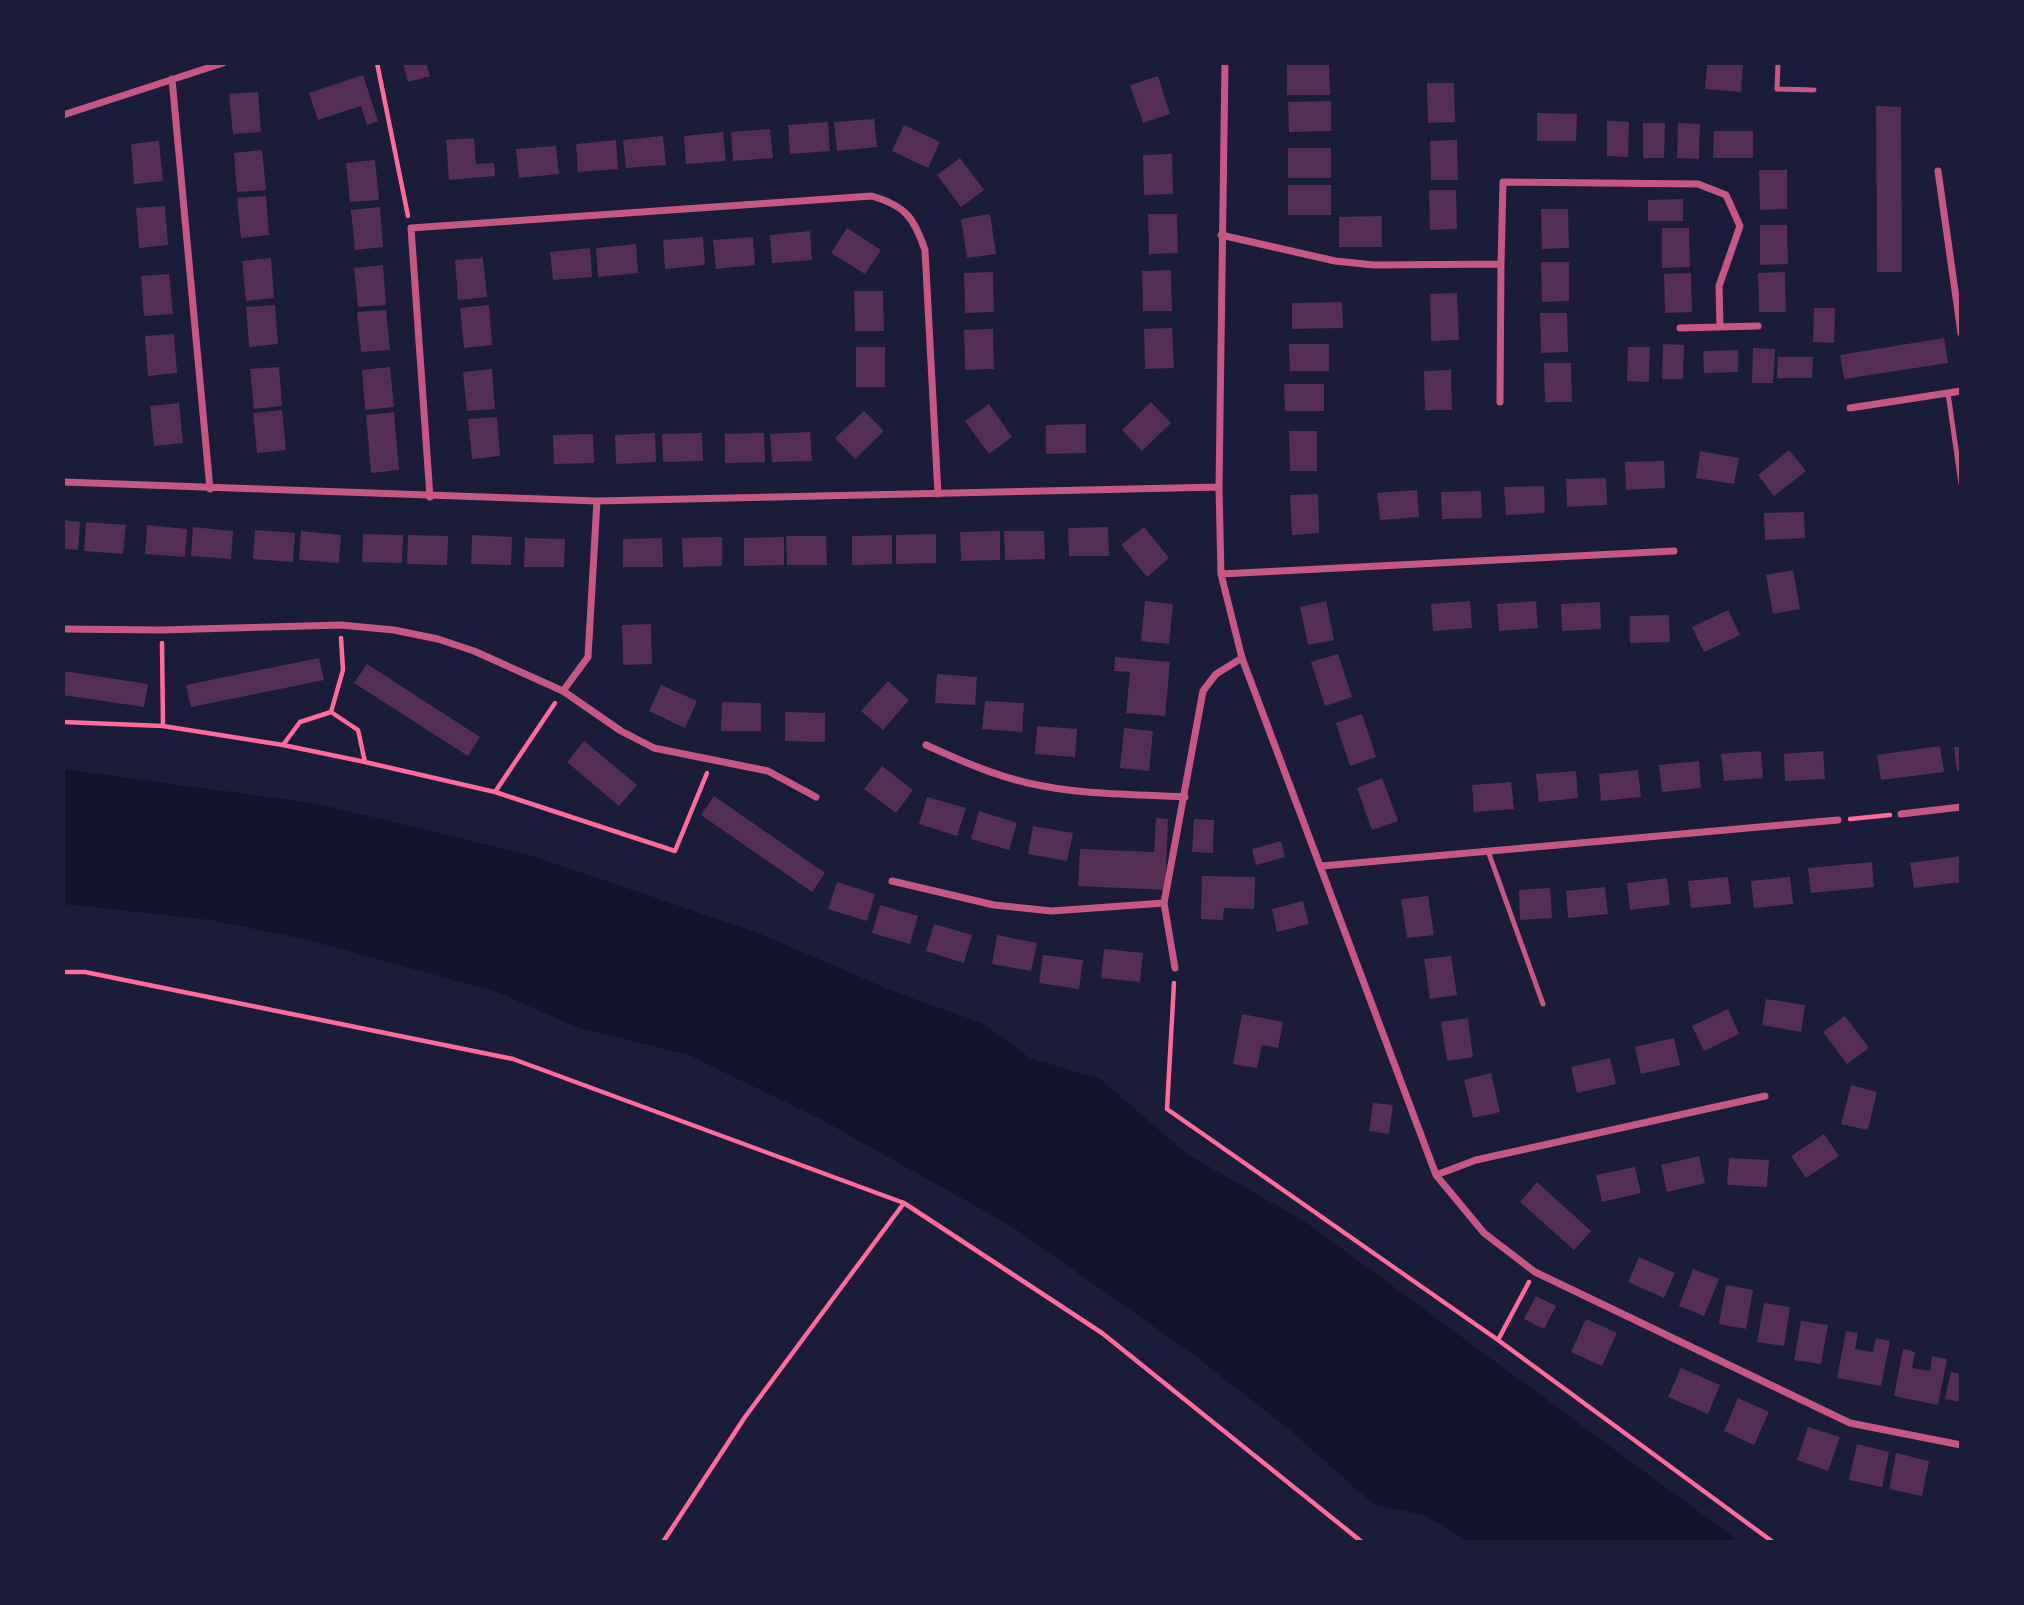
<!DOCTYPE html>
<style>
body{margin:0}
#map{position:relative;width:2024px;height:1605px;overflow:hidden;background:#1b1b3a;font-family:Jost,sans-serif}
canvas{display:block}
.frame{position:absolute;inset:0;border:65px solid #1b1b3a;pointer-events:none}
</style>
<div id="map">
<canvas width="2024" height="1605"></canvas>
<div class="frame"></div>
</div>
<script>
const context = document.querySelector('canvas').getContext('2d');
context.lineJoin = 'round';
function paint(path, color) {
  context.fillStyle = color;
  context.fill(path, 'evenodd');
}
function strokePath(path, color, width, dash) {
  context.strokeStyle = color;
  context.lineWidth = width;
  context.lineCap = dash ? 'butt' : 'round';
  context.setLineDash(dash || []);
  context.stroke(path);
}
paint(new Path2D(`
 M63,769L319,804L529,855L756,932L895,992L984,1024L1030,1058L1100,1079L1187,1154L1307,1223L1740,1542H1469L1426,1516L1373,1504L1290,1430L1190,1352L1011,1226L824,1121L689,1055L579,1028L497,992L308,940L211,920L63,904Z`), '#12122b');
paint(new Path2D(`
 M403,63H426L430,76L408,82Z
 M1707,63H1743L1741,92L1705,89Z
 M1329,64L1330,95H1287V65Z
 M363,75L378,121L367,125L361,106L318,120L309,93Z
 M1158,76L1170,114L1143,123L1130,85Z
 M1427,83H1454L1455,122L1428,123Z
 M258,92L261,132L233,134L229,94Z
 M1331,101V131L1289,132L1288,102Z
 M1876,106L1901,107L1902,272H1877Z
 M1537,113L1577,114L1576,141H1537Z
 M874,119L877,147L837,151L834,122Z
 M1607,121L1629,122L1628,157L1607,156Z
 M828,122L830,151L790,154L788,125Z
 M1643,123H1665L1664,158H1643Z
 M1678,123L1700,124L1699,159L1677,158Z
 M904,125L940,142L928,168L892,151Z
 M770,129L773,158L733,161L731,132Z
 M1714,131H1753V158H1713Z
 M723,132L726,161L686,164L684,136Z
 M663,136L666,165L626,168L623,140Z
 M474,138L476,164L494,163L495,176L449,180L446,140Z
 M616,140L618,169L578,172L576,144Z
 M1457,140L1458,180H1431L1430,141Z
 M159,141L163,181L134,184L131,144Z
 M556,146L559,174L519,178L516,149Z
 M1288,148H1331V178H1288Z
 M262,150L266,190L237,192L234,153Z
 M1172,154L1173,194L1144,195L1143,155Z
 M960,158L984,190L961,207L937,175Z
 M375,160L379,200L350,202L346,163Z
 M1759,170H1787V209L1760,210Z
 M1288,185H1331V215H1288Z
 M1429,190H1456L1457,229L1430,230Z
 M266,196L269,235L241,238L237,198Z
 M1683,199V221H1648V200Z
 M165,206L168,245L139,248L136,208Z
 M380,207L383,247L355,250L351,210Z
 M1541,209H1568L1569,248L1542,249Z
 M990,214L996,254L967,258L961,219Z
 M1148,214H1177L1178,253L1149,254Z
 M1382,216V247H1339V217Z
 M1760,225H1787L1788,264L1760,265Z
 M847,228L881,250L865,274L831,253Z
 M1662,228H1689L1690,267L1662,268Z
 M810,231L812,260L772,263L770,235Z
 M703,237L705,265L665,269L663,240Z
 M753,237L755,265L716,269L713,240Z
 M636,244L638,273L598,277L596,248Z
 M590,248L592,277L553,280L550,252Z
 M271,258L274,298L246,301L242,261Z
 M483,258L487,297L458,300L455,260Z
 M1541,262H1569V301L1542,302Z
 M383,265L386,305L358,307L354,268Z
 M1171,270L1172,311H1143L1142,271Z
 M993,272L994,312L965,313L964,273Z
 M1785,272L1786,312H1759L1758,273Z
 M1691,273L1692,312L1665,313L1664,274Z
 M169,274L173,314L144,316L141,276Z
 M854,291H883L884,331H855Z
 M1457,293L1459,340L1431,341L1430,294Z
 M1342,302L1343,328L1292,329V303Z
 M275,305L278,344L249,347L246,307Z
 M489,305L492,345L464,348L460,308Z
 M1814,308H1835L1834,343L1813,342Z
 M386,310L390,350L361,352L357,312Z
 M1540,313H1567L1568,352L1541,353Z
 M1172,328L1174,368L1145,369L1144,329Z
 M993,329L994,369L965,370L964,330Z
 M174,334L177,373L148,376L145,336Z
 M1944,338L1948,363L1844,379L1840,355Z
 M1289,344H1329V371H1290Z
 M1663,344L1684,345L1683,379H1662Z
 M856,347H885V387H856Z
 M1628,347H1650L1649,382L1627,381Z
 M1753,348L1775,349L1773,383H1752Z
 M1738,350V372L1704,373L1703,351Z
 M1778,357H1813L1812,378H1777Z
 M1544,363H1571L1572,402H1545Z
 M279,367L282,406L254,409L250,369Z
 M390,367L394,407L365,410L362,370Z
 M492,369L495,409L467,411L463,372Z
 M1451,370L1452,410H1425L1424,371Z
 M1284,384H1324V411H1285Z
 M1151,402L1171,423L1142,451L1122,430Z
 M179,403L183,443L154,446L150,406Z
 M989,404L1012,437L989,454L965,421Z
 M282,410L286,450L257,453L253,413Z
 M864,411L884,431L855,459L835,438Z
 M394,412L399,470L371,473L366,415Z
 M497,417L500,456L472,459L468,419Z
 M1086,424V453L1046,454V425Z
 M1289,431H1317V471H1290Z
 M810,432L812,461L772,462L770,434Z
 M655,433L656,462L616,464L615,435Z
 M702,433L703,461L663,462L662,434Z
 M764,433L765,462L725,463V434Z
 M593,434L594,463L554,464L553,435Z
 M1789,450L1806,471L1774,496L1758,475Z
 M1700,451L1739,458L1734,484L1696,478Z
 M1664,461L1665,488L1626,490L1625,462Z
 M1606,478L1607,505L1567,507L1566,479Z
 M1544,486L1545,513L1506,515L1504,487Z
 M1417,490L1419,517L1380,520L1377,493Z
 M1481,491L1482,518L1442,519L1441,492Z
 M1318,494L1319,533L1292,535L1290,495Z
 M1804,512L1805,538L1765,540L1764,513Z
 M63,520L80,522L78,550L63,549Z
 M86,522L126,525L123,554L84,551Z
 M147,525L187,529L185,557L145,554Z
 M193,527L233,531L231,559L191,556Z
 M1108,527L1109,556H1069L1068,528Z
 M1144,527L1169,558L1147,577L1121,545Z
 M255,530L295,533L293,562L253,559Z
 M301,531L341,535L339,563L299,560Z
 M1000,531V560L961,561L960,532Z
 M1004,531H1044L1045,559L1005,560Z
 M363,534L403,535L402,563L362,562Z
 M936,534V563L896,564V535Z
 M408,535L448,536L447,565L407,564Z
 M472,535L512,537L511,565L471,564Z
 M892,535V564L852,565V536Z
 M786,536H826L827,565H787Z
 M722,537V566L683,567L682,538Z
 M784,537V565L744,566V538Z
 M525,538L565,539L564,567H524Z
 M662,538L663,567H623V539Z
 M1793,570L1800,609L1773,614L1766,575Z
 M1145,601L1173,604L1169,644L1141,641Z
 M1326,601L1334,640L1308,645L1300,607Z
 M1470,601L1472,628L1433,631L1431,604Z
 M1536,601L1538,628L1499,631L1497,604Z
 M1600,602L1601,629L1562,631L1561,604Z
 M1728,610L1740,635L1704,652L1692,627Z
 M1669,615L1670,642L1630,643V616Z
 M651,624L652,664L623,665L622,625Z
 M1338,654L1352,697L1325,706L1311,662Z
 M1115,657L1170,662L1165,716L1126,713L1130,672L1114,671Z
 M319,658L324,680L191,707L186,685Z
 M367,664L480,737L468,756L354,683Z
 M63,671L148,684L144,707L63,695Z
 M937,674L977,677L975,705L935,703Z
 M888,681L909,700L883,730L861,711Z
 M661,685L697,701L685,728L649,711Z
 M985,701L1024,703L1022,732L982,729Z
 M722,702L761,703V731H721Z
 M785,712L825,713V742L785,741Z
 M1362,714L1376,757L1350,766L1336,723Z
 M1037,726L1077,729L1075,757L1035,754Z
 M1124,728L1153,731L1149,771L1120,768Z
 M584,741L637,785L619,806L567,762Z
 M1940,746L1944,772L1881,780L1877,755Z
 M1954,747H1961V770L1957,771Z
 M1761,751L1763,778L1724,781L1721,754Z
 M1823,751L1825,779L1785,781L1784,754Z
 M1699,761L1701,788L1662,792L1659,765Z
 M882,766L913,790L896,813L864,789Z
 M1638,770L1641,797L1601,801L1599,774Z
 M1576,771L1578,798L1539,802L1536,774Z
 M1382,778L1398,821L1372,830L1357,788Z
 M1511,782L1514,809L1474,812L1472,785Z
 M714,796L825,873L812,892L701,815Z
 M927,797L966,808L957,836L919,824Z
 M979,811L1017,823L1009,850L971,839Z
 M1156,818L1168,819L1165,890L1078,886L1080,849L1154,852Z
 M1194,819L1214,820L1213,853L1192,852Z
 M1033,826L1073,833L1067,861L1028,854Z
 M1281,841L1285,857L1256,865L1252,849Z
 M1961,856V882L1914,888L1910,863Z
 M1872,862L1874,887L1811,893L1808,868Z
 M1202,876L1255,877L1254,909L1224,908L1223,920L1201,919Z
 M1728,877L1731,904L1691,908L1688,881Z
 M1790,877L1793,904L1754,908L1751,881Z
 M1667,878L1670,905L1630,910L1627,883Z
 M837,882L875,894L867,921L828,909Z
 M1605,887L1608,914L1568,918L1566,891Z
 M1550,888L1552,918L1520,920L1519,890Z
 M1428,896L1434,935L1407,938L1401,899Z
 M1303,901L1309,924L1277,932L1272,909Z
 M880,905L918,916L910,944L872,933Z
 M934,924L972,935L964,963L926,951Z
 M997,935L1037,943L1031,971L992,964Z
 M1104,949L1143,953L1140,982L1101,978Z
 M1043,955L1083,960L1079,989L1039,983Z
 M1451,956L1457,995L1430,999L1424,959Z
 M1766,999L1805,1005L1801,1032L1762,1025Z
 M1728,1009L1739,1034L1704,1051L1692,1026Z
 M1242,1014L1283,1022L1278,1048L1262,1045L1257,1068L1233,1064Z
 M1845,1016L1869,1048L1847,1064L1823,1032Z
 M1468,1018L1473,1057L1447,1061L1441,1022Z
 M1674,1038L1680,1065L1641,1074L1635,1047Z
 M1610,1058L1616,1084L1577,1093L1571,1067Z
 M1491,1073L1500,1112L1473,1118L1464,1080Z
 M1851,1085L1877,1092L1868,1130L1841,1124Z
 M1373,1103L1393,1105L1389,1134L1369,1131Z
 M1824,1134L1839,1156L1806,1178L1791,1156Z
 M1699,1156L1705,1183L1667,1192L1661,1165Z
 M1729,1158L1769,1160L1767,1187L1727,1185Z
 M1635,1167L1641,1193L1602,1202L1596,1175Z
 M1537,1182L1591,1231L1574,1250L1520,1202Z
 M1639,1257L1675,1273L1664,1298L1628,1282Z
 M1693,1269L1719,1279L1704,1316L1679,1306Z
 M1726,1285L1753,1290L1746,1329L1719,1324Z
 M1536,1296L1556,1306L1544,1329L1524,1319Z
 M1764,1303L1790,1307L1784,1346L1757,1342Z
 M1586,1319L1617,1333L1602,1366L1571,1352Z
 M1801,1321L1828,1325L1821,1364L1794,1360Z
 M1846,1331L1858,1333L1855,1349L1873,1352L1876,1338L1890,1341L1881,1386L1837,1378Z
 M1903,1349L1915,1352L1912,1368L1930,1371L1932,1356L1947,1359L1938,1405L1894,1396Z
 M1681,1368L1720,1385L1708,1414L1668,1397Z
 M1951,1372L1961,1374V1402L1945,1399Z
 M1738,1398L1769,1412L1754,1445L1724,1431Z
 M1808,1427L1840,1437L1828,1471L1797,1460Z
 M1857,1444L1889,1452L1882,1487L1849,1480Z
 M1896,1453L1929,1461L1922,1496L1889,1489Z`), '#542f53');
strokePath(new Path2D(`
 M377,63L408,216
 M162,643L163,726
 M331,712L343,670L341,638
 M63,722L163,726L283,745L365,762L495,792L675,851L707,773
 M283,745L300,722L331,712L358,730L365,762
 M495,792L555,703
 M1850,819L1890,815
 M63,972H85L513,1059L904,1203L1102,1333L1362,1542
 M1174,983L1167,1109L1498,1340L1773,1542
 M1498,1340L1529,1282
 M663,1542L745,1417L904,1203`), '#ff6b9d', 4.5);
strokePath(new Path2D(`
 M1778,63L1777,89L1814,90
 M1948,393L1961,484
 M1488,851L1543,1004`), '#c65784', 5);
strokePath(new Path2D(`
 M1225,63L1219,487L1221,574L1242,658L1436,1175L1484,1233L1535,1272L1850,1423L1961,1445
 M172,79L210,489
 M63,115L223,63
 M1938,171L1961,333
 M1221,235L1335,261L1374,265L1501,264L1503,182L1698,184L1726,195L1740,226L1719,286L1720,327
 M1680,328L1758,326
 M1500,402L1501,264
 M1850,408L1961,391
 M63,482L597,501L1219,487
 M430,497L411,228L872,196C906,206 914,218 925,250L938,494
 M1221,574L1674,551
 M63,629L161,630L341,625L394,630L438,639L474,651L563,691L621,731L654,748L768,771L816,797
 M563,691L588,657L597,501
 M926,745C959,760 993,775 1028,783C1079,795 1133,794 1185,797
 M1901,814L1961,807
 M1322,866L1838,820
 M892,881L994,905L1052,911L1164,903
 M1175,968L1164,903L1203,691L1216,674L1242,658
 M1436,1175L1476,1160L1765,1096`), '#c65784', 7);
</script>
